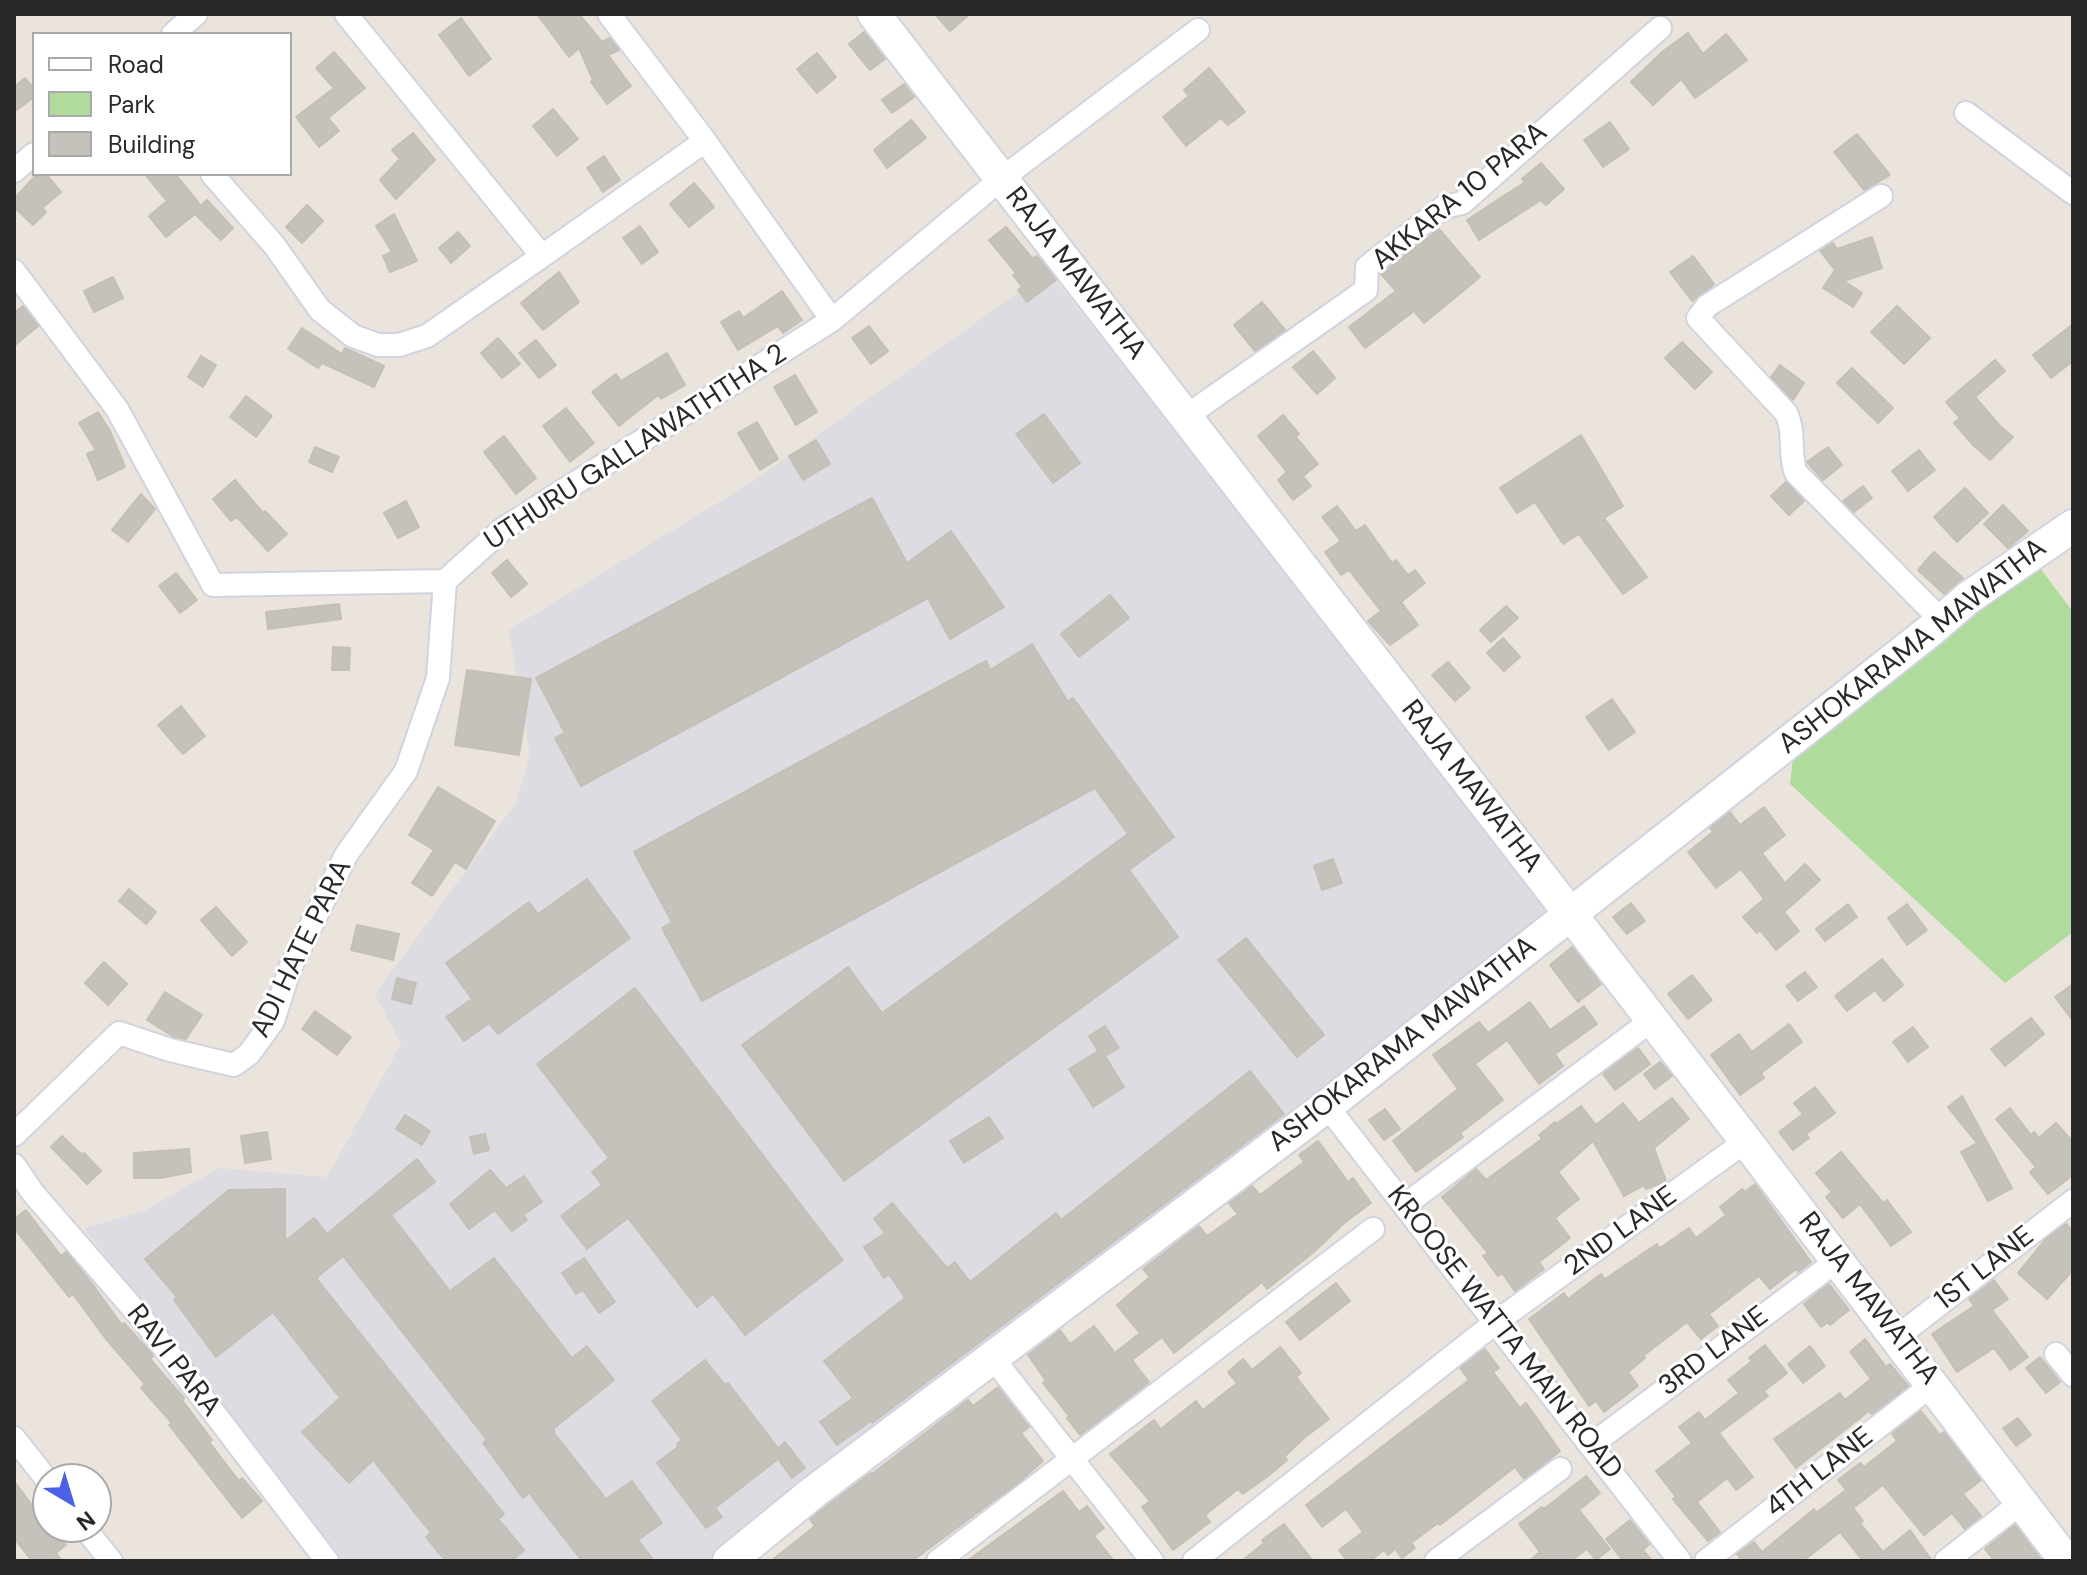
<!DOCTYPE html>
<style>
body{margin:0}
#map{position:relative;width:2087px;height:1575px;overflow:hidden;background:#eae4dc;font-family:"DM Sans",sans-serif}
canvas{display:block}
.frame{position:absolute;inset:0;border:16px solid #292929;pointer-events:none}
.legend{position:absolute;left:32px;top:32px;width:260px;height:144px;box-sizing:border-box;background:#fff;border:2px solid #a9a9a9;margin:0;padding:10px 14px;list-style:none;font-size:24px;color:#292929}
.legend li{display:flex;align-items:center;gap:16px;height:40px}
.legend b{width:40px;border:2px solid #a9a9a9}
.north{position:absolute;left:32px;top:1463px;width:80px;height:80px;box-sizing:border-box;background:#fff;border:2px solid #a9a9a9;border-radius:50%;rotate:142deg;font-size:22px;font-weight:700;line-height:32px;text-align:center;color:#292929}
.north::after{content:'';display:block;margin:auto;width:28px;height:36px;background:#4b60e7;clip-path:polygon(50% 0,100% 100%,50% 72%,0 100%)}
</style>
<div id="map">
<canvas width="2087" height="1575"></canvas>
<div class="frame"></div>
<ul class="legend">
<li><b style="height:10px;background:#fff"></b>Road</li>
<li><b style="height:22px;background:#afdb9d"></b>Park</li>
<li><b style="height:22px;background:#c5c1bb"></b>Building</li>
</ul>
<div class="north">N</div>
</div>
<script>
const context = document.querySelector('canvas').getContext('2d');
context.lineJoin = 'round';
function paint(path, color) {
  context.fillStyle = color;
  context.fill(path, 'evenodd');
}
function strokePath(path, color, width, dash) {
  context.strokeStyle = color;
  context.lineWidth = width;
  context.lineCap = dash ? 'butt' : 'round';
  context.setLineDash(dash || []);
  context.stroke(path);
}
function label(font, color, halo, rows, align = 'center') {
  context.font = font + ' "DM Sans",sans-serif';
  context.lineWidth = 6;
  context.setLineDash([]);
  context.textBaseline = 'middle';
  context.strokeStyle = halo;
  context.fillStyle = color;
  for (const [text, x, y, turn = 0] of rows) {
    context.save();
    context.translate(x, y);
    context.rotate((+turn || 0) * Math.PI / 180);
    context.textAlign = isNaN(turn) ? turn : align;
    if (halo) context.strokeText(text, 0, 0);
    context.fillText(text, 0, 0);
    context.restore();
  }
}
paint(new Path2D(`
 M1048,271L1559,911L967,1359L708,1561H337L84,1228L144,1211L219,1168L327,1177L401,1044L375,994L516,803L530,754L509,630L752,482Z`), '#dedce3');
paint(new Path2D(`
 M2037,564L2073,612V932L2005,983L1790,784L1793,758Z`), '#afdb9d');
const building = new Path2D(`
 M537,14H579L602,42L610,38L619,50L608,55L631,86L607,104L591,82L593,80L579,48L569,57Z
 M935,14H970L950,31Z
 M461,18L491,59L469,76L439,35Z
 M864,32L885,59L870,70L849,44Z
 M1688,33L1703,54L1726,34L1747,60L1695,98L1681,79L1653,105L1631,82L1662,52Z
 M334,52L365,88L328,118L339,131L319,147L296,117L334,88L316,68Z
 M817,53L836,77L817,93L797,69Z
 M1209,68L1245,112L1228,125L1221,118L1186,146L1163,117L1189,96L1184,90Z
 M25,78L34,89V97L14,112V87Z
 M904,84L914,97L892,113L882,100Z
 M553,109L578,139L557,156L533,126Z
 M911,120L926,138L887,168L874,150Z
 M1610,122L1629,149L1603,167L1584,140Z
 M413,133L435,160L396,199L380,180L400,159L392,150Z
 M1857,134L1890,175L1864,190L1834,152Z
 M604,156L620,180L603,192L587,168Z
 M1541,163L1564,189L1546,205L1541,200L1479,240L1467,220L1525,182L1522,179Z
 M37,174H46L61,192L42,208L46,212L33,225L14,207V199Z
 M145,174H175L201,206L207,200L233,228L221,240L195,214L166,237L149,216L167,201Z
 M694,183L714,207L689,227L670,204Z
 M307,205L323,221L302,243L286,227Z
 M394,214L417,261L390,272L383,256L392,252L376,226Z
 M640,226L658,252L642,264L623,238Z
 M1006,227L1033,259L1037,256L1056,280L1027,302L1018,290L1022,287L1013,275L1016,273L989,240Z
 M1439,229L1480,277L1424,323L1414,311L1365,348L1349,327L1396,291L1381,274Z
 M458,232L470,246L451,263L439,248Z
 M1872,237L1882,268L1844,281L1862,293L1853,307L1823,288L1835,270L1820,251L1833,243L1837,249Z
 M1693,256L1714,284L1692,301L1670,272Z
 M559,272L579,302L543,330L521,303Z
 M113,277L123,298L94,312L84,291Z
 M782,291L802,320L783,333L778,326L738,350L721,322L739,311L743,318Z
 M1262,302L1285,330L1255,351L1234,325Z
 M23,306L38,326L14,346V313Z
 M1897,306L1930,338L1904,364L1871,332Z
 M2073,324V361L2051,378L2033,355Z
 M869,326L888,351L871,364L852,338Z
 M302,328L342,354L345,348L384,366L374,387L322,363L318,368L288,349Z
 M498,338L520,364L502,378L481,353Z
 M536,340L556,365L539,378L519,353Z
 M1682,342L1712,372L1695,389L1665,358Z
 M1313,351L1335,378L1317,394L1293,367Z
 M667,353L685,385L661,399L658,395L619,426L592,392L616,374L621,381Z
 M201,356L216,365L203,387L188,377Z
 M1995,360L2005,371L1975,397L2000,426L2013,437L1990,460L1973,445L1954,423L1960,418L1946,402Z
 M1780,365L1804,383L1793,400L1771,377Z
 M1852,368L1893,408L1878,423L1837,383Z
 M795,375L817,412L796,425L774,387Z
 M246,396L272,416L256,437L230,417Z
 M566,408L594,443L570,462L543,426Z
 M98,412L110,431L125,467L98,480L87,454L96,450L79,423Z
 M1044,414L1080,463L1053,483L1016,434Z
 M1283,415L1299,434L1295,436L1318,464L1303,476L1311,486L1293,500L1278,480L1287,472L1258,436Z
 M757,422L778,459L760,470L738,433Z
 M1581,435L1623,506L1604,518L1647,577L1623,594L1579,534L1563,544L1535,502L1517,513L1500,488Z
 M504,436L536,478L516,494L484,452Z
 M816,440L830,464L803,480L789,456Z
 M315,447L339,457L332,472L309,462Z
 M1828,447L1842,465L1823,480L1807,462Z
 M1919,450L1935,470L1908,491L1892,471Z
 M235,480L263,513L265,511L287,534L268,551L237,517L231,521L213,499Z
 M1786,482L1804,501L1789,515L1771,496Z
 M1863,486L1872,498L1854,512L1843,501Z
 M1965,488L1988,513L1957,542L1934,517Z
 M141,494L155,509L128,542L112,530Z
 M872,498L907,563L951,531L1004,607L950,639L928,598L581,786L555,738L565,733L536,678Z
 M406,501L419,527L398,538L384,513Z
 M2003,505L2028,531L2008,548L1984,524Z
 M1337,506L1356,531L1365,525L1392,563L1396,560L1408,575L1415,570L1425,583L1401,602L1418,625L1390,645L1368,621L1381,611L1349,570L1341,575L1325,552L1341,541L1322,517Z
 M1934,552L1963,578L1944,594L1918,570Z
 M507,560L527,584L511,597L492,573Z
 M176,573L197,600L180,613L159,586Z
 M1110,595L1129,618L1079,657L1061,634Z
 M339,604L341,619L268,629L266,612Z
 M1506,606L1518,618L1491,642L1480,630Z
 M1503,638L1520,657L1504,671L1487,653Z
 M1032,644L1068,702L1073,698L1174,837L1129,870L1178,937L844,1181L742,1045L848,967L882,1013L1128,834L1095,788L702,1001L662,928L672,922L634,852L986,661L990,670Z
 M333,647L350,648L349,670H332Z
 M1448,662L1470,688L1455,701L1432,675Z
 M467,670L531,679L519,755L455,745Z
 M1612,699L1635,732L1609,750L1586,717Z
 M181,706L205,736L183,754L158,725Z
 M438,787L495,821L466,869L455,862L432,896L412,883L434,850L409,835Z
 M1764,807L1785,835L1762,853L1785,883L1805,864L1820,880L1784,912L1799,931L1776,950L1760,930L1757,933L1743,917L1764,899L1741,869L1716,888L1688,852L1713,832L1710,828L1730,812L1740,825Z
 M1333,859L1342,883L1322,890L1314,866Z
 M587,879L630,938L498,1034L489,1023L464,1041L446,1017L472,999L446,963L529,902L538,914Z
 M129,889L156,912L146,924L119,901Z
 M1631,903L1645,921L1627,934L1613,917Z
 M1848,904L1857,917L1825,941L1816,929Z
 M1907,904L1927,930L1907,945L1888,918Z
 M216,907L247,942L232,956L201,920Z
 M357,925L399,934L393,960L351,950Z
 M1246,938L1324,1035L1297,1057L1218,960Z
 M1572,947L1601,984L1578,1002L1550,965Z
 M1882,959L1903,985L1884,1001L1875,990L1847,1011L1835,996Z
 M104,962L127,984L108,1005L85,983Z
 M1805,972L1817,987L1798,1001L1786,986Z
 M1692,975L1712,1000L1688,1019L1668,994Z
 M397,978L416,983L411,1004L392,999Z
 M2073,984V1021L2055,997Z
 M635,988L843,1260L745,1335L713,1294L697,1307L628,1218L587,1249L561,1216L602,1185L592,1172L609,1158L537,1064Z
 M165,992L202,1015L186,1039L174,1037L147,1020Z
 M1530,1002L1550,1030L1584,1006L1597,1024L1555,1054L1563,1066L1539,1084L1507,1040L1475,1064L1503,1100L1460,1133L1463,1137L1416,1172L1393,1141L1458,1089L1433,1055L1479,1022L1488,1033Z
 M315,1011L351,1037L337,1055L302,1029Z
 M2031,1018L2044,1034L2005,1066L1991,1049Z
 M1789,1024L1802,1042L1761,1073L1764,1078L1740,1095L1711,1055L1739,1034L1752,1052Z
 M1105,1026L1119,1048L1105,1056L1124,1087L1093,1107L1069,1069L1098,1051L1089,1036Z
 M1913,1027L1928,1047L1908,1062L1893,1042Z
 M1638,1048L1650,1064L1615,1090L1603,1074Z
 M1660,1062L1672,1076L1655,1089L1644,1074Z
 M1250,1071L1284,1114L872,1423L871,1421L837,1445L820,1422L853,1398L824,1361L905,1298L889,1274L884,1278L864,1247L885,1233L874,1219L892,1203L947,1268L955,1262L970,1282L1056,1213L1061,1220Z
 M1815,1087L1835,1113L1806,1134L1809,1138L1793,1150L1779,1132L1803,1114L1794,1103Z
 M1962,1096L2012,1188L1988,1201L1961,1152L1977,1143L1948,1107Z
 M1672,1098L1689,1119L1654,1148L1666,1181L1646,1189L1644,1185L1624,1196L1593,1141L1558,1172L1579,1199L1555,1218L1570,1238L1539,1262L1544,1269L1515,1291L1502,1273L1498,1276L1483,1256L1488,1253L1442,1197L1476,1169L1486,1180L1542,1139L1539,1135L1555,1122L1556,1124L1581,1106L1596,1125L1623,1103L1639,1123Z
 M2010,1108L2031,1135L2034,1132L2039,1138L2056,1123L2073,1142V1175L2048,1194L2030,1172L2036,1167L1996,1119Z
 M1385,1109L1400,1129L1384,1140L1369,1120Z
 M405,1115L430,1131L422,1145L396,1129Z
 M989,1117L1003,1138L964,1163L950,1141Z
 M267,1132L271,1159L245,1163L241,1136Z
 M485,1134L489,1150L474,1154L470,1137Z
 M62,1136L82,1155L84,1153L101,1171L87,1184L51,1147Z
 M1318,1141L1348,1182L1353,1178L1371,1203L1344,1223L1315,1251L1267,1289L1262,1282L1174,1353L1162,1337L1132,1360L1149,1382L1080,1435L1067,1418L1069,1416L1043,1383L1046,1381L1028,1355L1060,1330L1070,1344L1094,1326L1115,1353L1140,1333L1117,1305L1150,1277L1143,1269L1199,1226L1207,1236L1238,1214L1229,1203L1252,1186L1260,1195L1304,1162L1299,1155Z
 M189,1149L191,1172L161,1178H134V1153Z
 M1841,1152L1883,1203L1887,1200L1911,1232L1891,1246L1860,1204L1843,1218L1826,1197L1832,1192L1816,1173Z
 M417,1159L435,1182L391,1215L450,1291L494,1258L572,1358L587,1346L614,1380L554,1428V1433L606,1499L632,1481L662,1523L638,1540L654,1561H582L529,1493L523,1498L483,1443L487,1440L343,1256L316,1278L504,1514L498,1519L524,1550L512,1561H446L426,1537L431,1533L373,1460L349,1483L302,1432L340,1398L273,1312L216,1357L174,1300L177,1297L145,1259L229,1190L285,1189V1241L314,1218L327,1234Z
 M490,1170L506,1188L524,1176L542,1202L523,1215L527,1220L512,1231L495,1210L469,1229L450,1204Z
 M1755,1184L1811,1262L1798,1272L1796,1269L1770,1289L1759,1276L1709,1314L1718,1326L1701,1339L1687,1322L1643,1356L1645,1358L1628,1372L1638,1386L1604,1412L1596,1401L1589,1406L1529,1319L1564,1293L1568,1299L1601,1274L1605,1279L1657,1244L1660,1248L1689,1228L1696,1238L1726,1215L1720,1207L1742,1189L1745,1192Z
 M26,1210L61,1256L66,1252L90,1281L122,1325L124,1323L152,1354L153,1356L150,1359L184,1398L182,1400L212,1440L209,1442L239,1481L242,1478L262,1501L242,1518L169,1425L172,1423L141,1388L145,1384L106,1339L73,1294L69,1297L14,1228V1219Z
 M2066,1224L2073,1232V1270L2047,1299L2018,1273L2046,1239Z
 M584,1258L615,1302L599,1313L583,1290L576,1294L562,1273Z
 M1994,1280L2008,1299L1992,1310L2028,1357L2010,1370L1994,1348L1957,1372L1932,1334L1974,1306L1969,1299Z
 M1336,1283L1350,1301L1300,1340L1286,1322Z
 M1829,1284L1849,1310L1830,1325L1828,1322L1821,1327L1804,1304Z
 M1865,1339L1886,1367L1890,1364L1908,1386L1872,1414L1869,1411L1796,1468L1774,1439L1840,1393L1845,1400L1871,1379L1850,1352Z
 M1765,1345L1787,1373L1764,1391L1768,1396L1719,1433L1753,1477L1736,1490L1727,1478L1697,1502L1720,1532L1708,1541L1673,1499L1676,1497L1656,1471L1692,1443L1679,1427L1699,1412L1705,1420L1739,1393L1728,1380L1752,1361L1749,1358Z
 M1810,1346L1825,1366L1803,1383L1788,1364Z
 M1280,1347L1301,1373L1296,1377L1329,1419L1304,1438L1285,1456L1287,1460L1268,1476L1243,1494L1238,1489L1205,1515L1210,1522L1173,1550L1142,1507L1150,1501L1110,1454L1154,1420L1161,1429L1196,1401L1203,1410L1237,1383L1228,1372L1243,1359L1252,1370Z
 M1485,1349L1499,1368L1493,1372L1520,1408L1526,1403L1560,1451L1524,1479L1515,1467L1440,1525L1438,1523L1411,1543L1415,1548L1402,1558L1395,1549L1388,1555L1384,1550L1370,1561H1347L1339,1550L1363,1532L1346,1509L1322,1527L1306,1505L1469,1380L1460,1368Z
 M2040,1357L2060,1382L2046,1393L2026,1368Z
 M705,1360L725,1385L728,1383L778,1448L785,1442L805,1468L792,1478L778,1459L715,1508L722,1517L706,1528L657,1463L679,1446L677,1444L682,1440L652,1401Z
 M998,1387L1029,1427L1021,1433L1043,1461L1019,1482L912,1561H771L815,1526L810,1519L827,1506L871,1473L872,1474L968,1400L973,1406Z
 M1921,1411L1940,1435L1944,1432L1981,1480L1963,1494L1981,1516L1965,1529L1952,1513L1924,1535L1883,1485L1853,1508L1863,1521L1860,1523L1883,1552L1910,1530L1932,1561H1863L1840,1532L1803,1561H1742L1737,1554L1754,1542L1762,1552L1814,1509L1816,1513L1846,1490L1838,1480L1860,1463L1864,1467L1897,1441L1892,1434Z
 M2018,1418L2031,1435L2016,1446L2003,1428Z
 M1586,1476L1600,1493L1579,1510L1610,1549L1596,1560L1587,1549L1571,1561H1529L1540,1552L1519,1524L1542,1507L1544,1509Z
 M14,1481L48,1527H53L66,1545L56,1553L62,1561H32L14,1538Z
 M1063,1491L1079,1512L1087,1506L1104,1528L1094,1536L1114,1561H967Z
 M1630,1520L1649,1544L1643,1550L1652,1561H1623L1606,1539Z
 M1284,1524L1313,1561H1242L1264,1543L1262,1540Z
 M2015,1525L2042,1561H1995L1985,1549Z`);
paint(building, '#c5c1bb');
strokePath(building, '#c5c0b6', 2);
const street = new Path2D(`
 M346,14L542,256L705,141
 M173,34L196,14
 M1966,113L2073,193
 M14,171L34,154
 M212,174L274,245L320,310L353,336L378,345H399L427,336L542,256
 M1881,196L1707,306L1698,318L1786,413C1796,433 1788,452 1796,473L1942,621
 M14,271L117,409L213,585L445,581
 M832,320L1001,179L1198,30
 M1185,417L1366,290L1367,267L1444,207L1462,203L1660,28
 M445,581L503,529L832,320L705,141L609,14
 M1327,1106L1680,1561
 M14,1135L119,1033L170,1050L234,1065L249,1054L273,1021L290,968L346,855L406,771L438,678L445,581
 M14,1165L33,1193L144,1321L327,1561
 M1405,1205L1652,1020
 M1897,1337L2073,1201
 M2056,1354L2073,1375
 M992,1357L1152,1561
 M14,1438L48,1481
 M1591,1445L1838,1260
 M84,1527L111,1561
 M938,1561L1373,1229
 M1194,1561L1496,1322L1746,1141
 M1436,1561L1560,1469
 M1706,1561L1933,1384
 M1946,1561L2022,1502`);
const secondary = new Path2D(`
 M874,14L1746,1141L2066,1561
 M729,1561L815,1491L1327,1106L1931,630L1968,598L2073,526`);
strokePath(street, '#d1d3e0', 26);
strokePath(secondary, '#d1d3e0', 36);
strokePath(street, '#fff', 22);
strokePath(secondary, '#fff', 32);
label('28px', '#292929', '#fff', [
 ["AKKARA 10 PARA",1460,197,-39],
 ["RAJA MAWATHA",1075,274,52],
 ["UTHURU GALLAWATHTHA 2",636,448,-33],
 ["ASHOKARAMA MAWATHA",1913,647,-38],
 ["RAJA MAWATHA",1471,787,52],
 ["ADI HATE PARA",302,949,-64],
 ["ASHOKARAMA MAWATHA",1403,1045,-38],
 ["2ND LANE",1621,1232,-36],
 ["1ST LANE",1985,1269,-38],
 ["RAJA MAWATHA",1868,1299,52],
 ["KROOSE WATTA MAIN ROAD",1504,1333,52],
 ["3RD LANE",1714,1352,-37],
 ["RAVI PARA",173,1361,52],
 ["4TH LANE",1820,1473,-38]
]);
</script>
